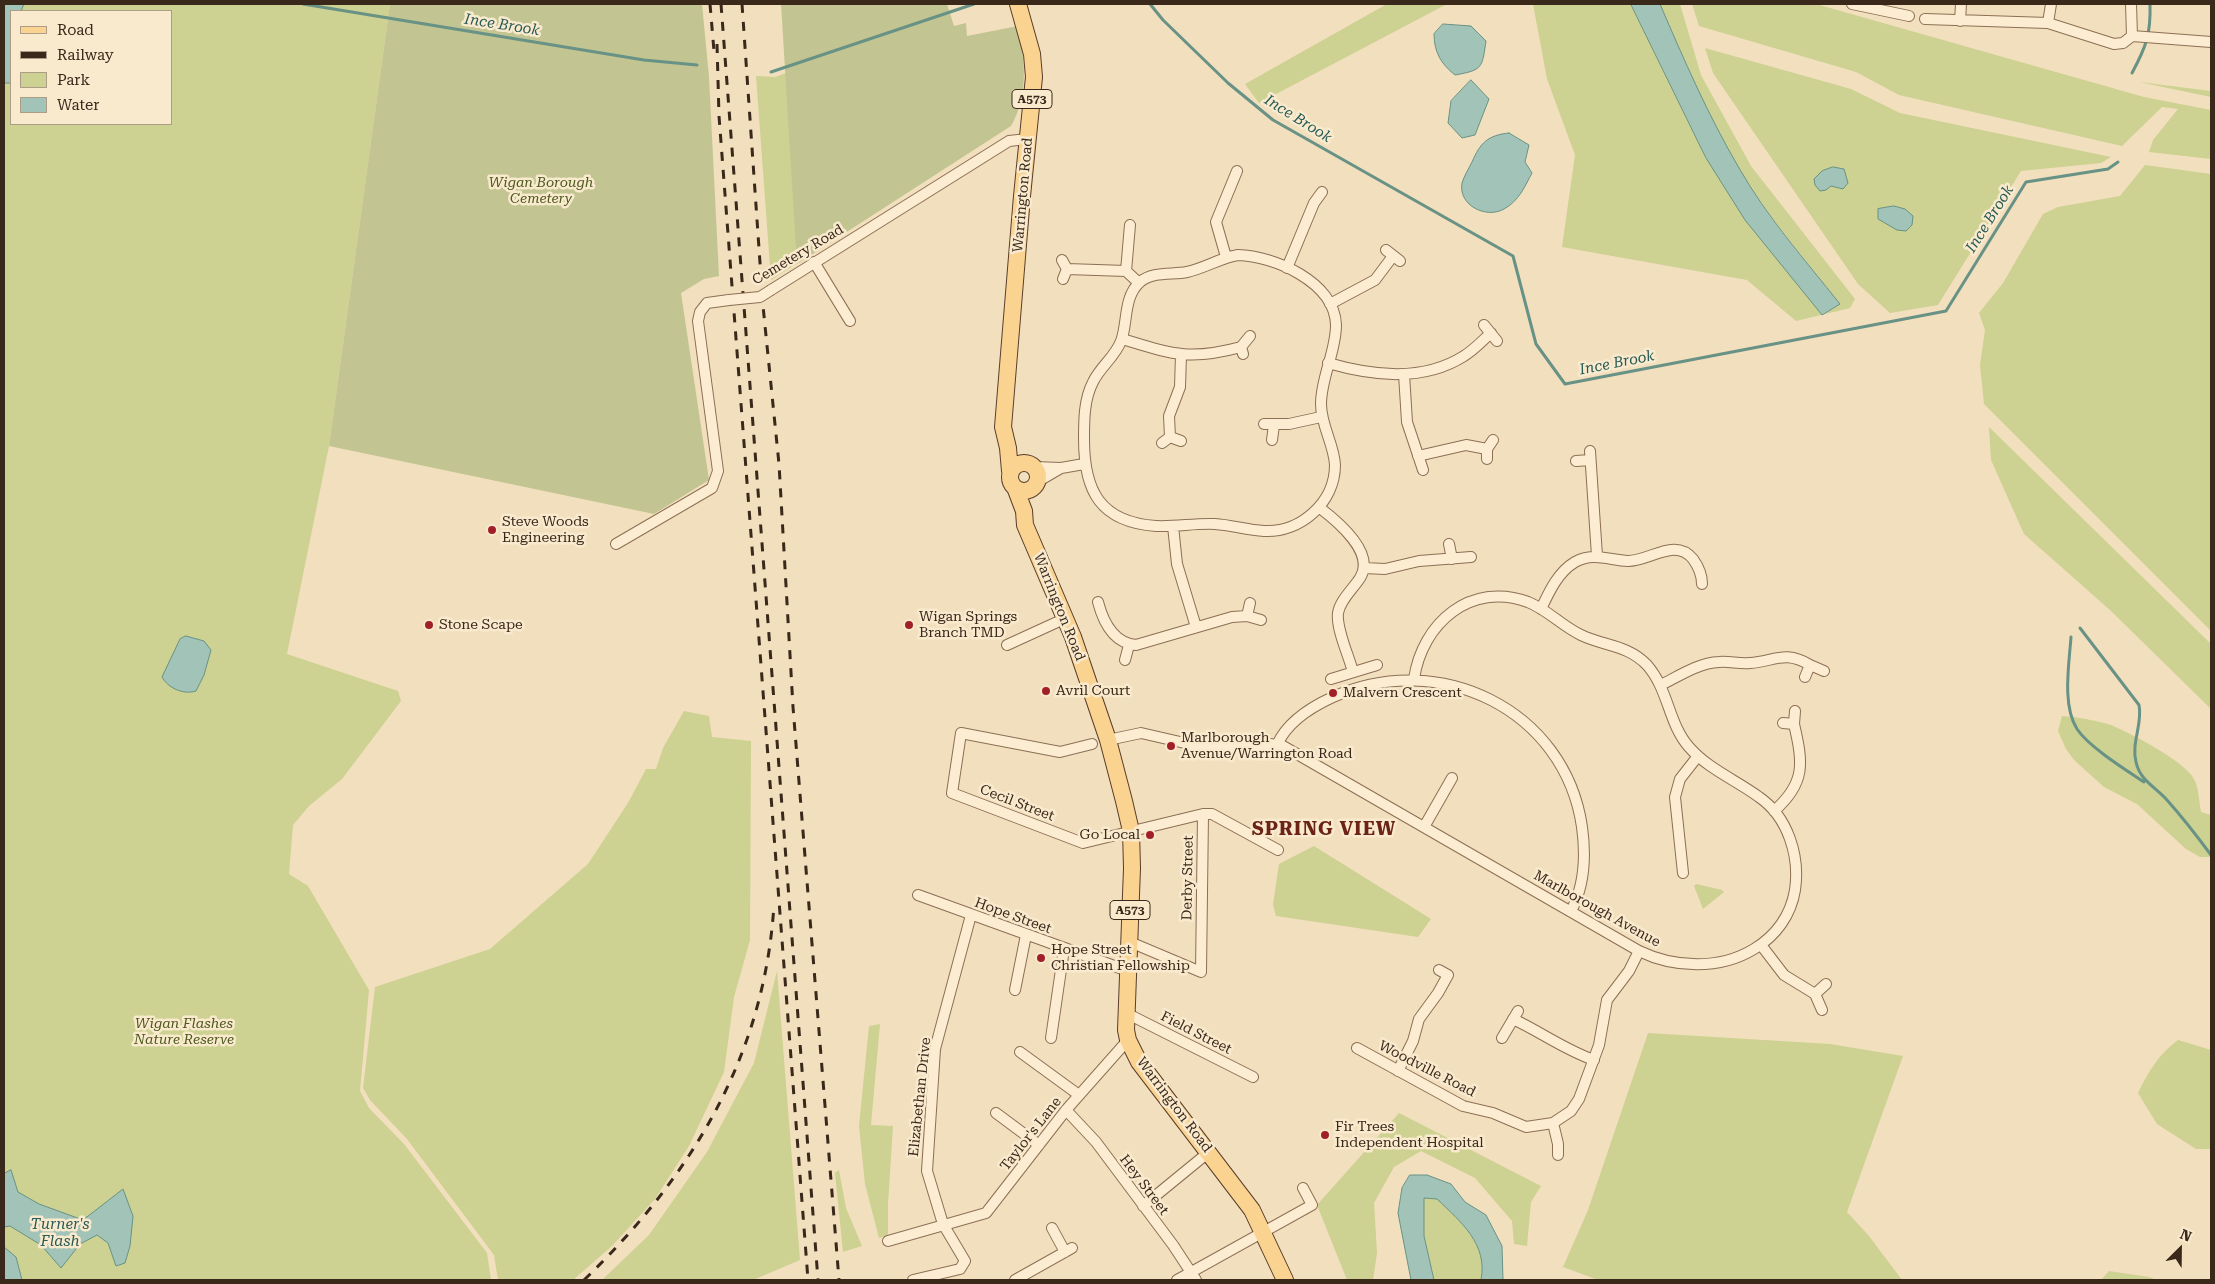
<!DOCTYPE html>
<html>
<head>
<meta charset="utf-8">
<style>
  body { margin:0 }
  #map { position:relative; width:2215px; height:1284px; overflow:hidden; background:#f2dfbe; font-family:"Roboto Serif",serif }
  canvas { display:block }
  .frame { position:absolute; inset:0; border:5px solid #3a281b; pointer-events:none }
  .legend { position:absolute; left:10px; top:10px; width:162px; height:115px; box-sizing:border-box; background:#f9eace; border:1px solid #ad9c86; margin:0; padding:6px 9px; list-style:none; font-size:15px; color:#3a281b }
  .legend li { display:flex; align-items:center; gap:10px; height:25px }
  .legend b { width:25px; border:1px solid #ad9c86 }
  .north { position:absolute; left:2155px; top:1224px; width:50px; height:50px; -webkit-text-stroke:4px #f9eace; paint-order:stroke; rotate:23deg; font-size:14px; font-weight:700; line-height:20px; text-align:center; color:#3a281b }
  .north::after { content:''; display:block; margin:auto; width:18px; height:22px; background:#3a281b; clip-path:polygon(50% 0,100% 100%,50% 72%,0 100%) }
</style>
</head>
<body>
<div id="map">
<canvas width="2215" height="1284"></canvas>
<div class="frame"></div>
<ul class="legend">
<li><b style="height:6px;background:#fad391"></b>Road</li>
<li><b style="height:6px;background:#3a281b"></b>Railway</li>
<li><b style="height:14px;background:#cdd191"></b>Park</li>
<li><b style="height:14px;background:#a2c3b7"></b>Water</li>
</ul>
<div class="north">N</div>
</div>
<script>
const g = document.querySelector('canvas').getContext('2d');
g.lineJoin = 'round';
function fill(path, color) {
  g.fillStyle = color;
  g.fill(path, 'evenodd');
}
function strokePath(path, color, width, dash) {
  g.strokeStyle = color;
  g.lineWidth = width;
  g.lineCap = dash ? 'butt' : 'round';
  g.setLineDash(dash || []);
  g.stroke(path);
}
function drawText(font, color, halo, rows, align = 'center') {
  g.font = font + ' "Roboto Serif",serif';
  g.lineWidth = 5;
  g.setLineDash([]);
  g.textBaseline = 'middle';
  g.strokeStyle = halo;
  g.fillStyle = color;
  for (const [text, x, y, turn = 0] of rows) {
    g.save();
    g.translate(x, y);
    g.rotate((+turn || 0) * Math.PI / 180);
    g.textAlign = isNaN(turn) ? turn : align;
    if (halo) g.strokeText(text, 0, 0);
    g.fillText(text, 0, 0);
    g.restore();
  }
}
fill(new Path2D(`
  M4,4H390L329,446L287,654L398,691L401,701L342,779L309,806L293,825L289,874L308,886L369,990L360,1091L369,1108L404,1144L487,1253L491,1280H4ZM11,11H171V124H11Z
  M1387,4H1447L1259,103L1245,84Z
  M1533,4H1631L1706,158L1823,315L1840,304C1805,260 1769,217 1739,169C1707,117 1684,60 1660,4H1680L1701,75L1751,166L1855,299L1850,308L1796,321L1747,280L1562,247L1575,155L1547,79Z
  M1692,4H1816L2144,97L2211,110V159L2149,152L2153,140L2178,109L2162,107L2122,146L1899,95L1856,72L1699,26Z
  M1705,48L1851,89L1900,113L2111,157L2101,163L2021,171L1938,305L1890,313L1858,284L1713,73Z
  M842,53L831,242L771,280L756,76L775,77Z
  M2139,82L2211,91V97Z
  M2145,165L2211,174V631L1984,404L1980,365L1985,330L1979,313L2003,283L2043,214L2058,207L2120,196Z
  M1989,427L2211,644V709L2110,610L2024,534L1991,460Z
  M684,711L709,716L712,737L751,741L750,940L734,997L724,1072L689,1146L655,1199L612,1246L573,1280H498L494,1255L407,1139L370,1100L363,1088L375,987L490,949L588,864L628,803L646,769H656L663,748Z
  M2062,716C2078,717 2093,720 2108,724C2127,731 2189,763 2195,781C2199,790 2199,802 2201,812L2211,815V857H2200L2186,849L2137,804L2104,787L2074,760L2066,749L2058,731Z
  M1314,846L1431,919L1418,937L1276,916L1273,905L1279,864Z
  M1696,884L1722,890L1724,892L1703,909L1694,886Z
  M777,971L800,1260L753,1280H602L649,1235L707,1152L754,1063Z
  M880,1024L871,1125L893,1126L888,1204V1235L879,1238L865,1184L859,1126L869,1026Z
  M1648,1033L1830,1044L1903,1056L1847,1212L1869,1236L1902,1280H1598L1563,1267L1588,1210Z
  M2178,1040L2211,1050V1149H2196L2157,1124L2138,1093C2149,1071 2158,1055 2178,1040Z
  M1399,1113L1541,1186L1531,1202L1527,1246L1514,1244L1512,1221L1475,1178L1421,1151L1394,1167L1374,1203L1377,1253L1373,1280H1347L1317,1205Z
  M839,1170L846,1208L862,1246L843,1252L835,1173Z
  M1424,1198H1437C1461,1222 1488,1244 1481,1280H1434L1424,1236Z
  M2109,1271L2149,1277L2157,1280H2101Z`), '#cdd191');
fill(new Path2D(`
  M390,4H702L709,77L719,276L704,279L681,293L709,480L654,514L329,446Z
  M781,4H947L954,26L966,23L967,36L1018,26C1025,59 1029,95 1011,126L797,264Z`), '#c2c591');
const water = new Path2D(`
  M4,4H24L21,11H11V83H4Z
  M1631,4H1660C1684,60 1708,115 1739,168C1767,217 1805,260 1840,304L1822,315L1745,220L1706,158Z
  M1443,24L1471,26L1486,41C1482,68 1483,70 1455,75C1441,64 1434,52 1434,34Z
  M1471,80L1489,99L1475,135L1462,138L1448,123L1451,101Z
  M1509,133L1529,145L1525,162L1532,173C1525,186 1519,201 1504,209C1487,219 1458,206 1462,183C1464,176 1469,168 1472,162C1480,143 1488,135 1509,133Z
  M1833,167L1844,169L1848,183L1843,189L1831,186L1826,190L1820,191L1815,185L1814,179L1822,171Z
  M1894,206L1905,209L1913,216L1912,225L1906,231L1897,230L1878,219V209Z
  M186,636L204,641L211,650L204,675L196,691C183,695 168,688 162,677L180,639Z
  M11,1170L18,1192L39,1204L83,1220L123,1189L133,1216L130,1246L125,1263L116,1266L108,1243L97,1235L80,1244L61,1268L41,1245L10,1226L4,1227V1174Z
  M1410,1175H1427L1451,1184L1465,1202L1486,1215L1502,1246L1503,1280H1481C1488,1244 1461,1222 1437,1199L1424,1198V1236L1434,1280H1411L1398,1213L1402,1188Z
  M4,1247L16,1257L22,1280H4Z`);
fill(water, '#a2c3b7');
strokePath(water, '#689285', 1);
strokePath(new Path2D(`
  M303,4L644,60L697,65
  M1150,4L1163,20L1228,83L1273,120L1513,256L1536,344L1565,384L1946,311L2026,182L2108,169L2118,162
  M771,72L974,4
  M2132,73C2146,47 2151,34 2150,4
  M2080,628L2139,705C2143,724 2131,742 2136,762C2140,781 2156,787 2167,800C2183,818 2197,836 2211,855
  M2071,637C2069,665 2062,705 2077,729C2089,747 2126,770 2144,782`), '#689285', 3);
const minor = new Path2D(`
  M1852,4L1909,16
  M2051,4L2048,23L2114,44L2123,43L2132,36L2211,42
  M2131,4L2132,36
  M1925,19L2048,23
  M1960,21L1961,4
  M1130,225L1126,271L1139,283
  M1386,250L1400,261
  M1238,255C1274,256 1335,282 1336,325C1336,352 1321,377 1321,404C1321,426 1334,444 1335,465C1335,503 1300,533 1264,531C1247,530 1231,525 1215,524C1195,523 1176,527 1156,526C1100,522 1084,491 1084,439C1084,420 1084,399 1093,382C1100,367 1115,357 1121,341C1128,323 1123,297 1140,282C1153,271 1172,275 1187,272C1205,268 1220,258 1238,255Z
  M1226,257L1216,222L1237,171
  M1062,260L1067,269L1063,279
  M814,262L850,321
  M1287,268L1314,203L1322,192
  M1067,269L1126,271
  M771,290L1009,141L1027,139
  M1330,304L1375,280L1393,256
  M1484,325L1497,341
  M1122,339C1172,354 1189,361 1241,347
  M1243,354L1241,347L1250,336
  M1328,363C1373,376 1423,382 1464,356C1474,350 1482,341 1491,333
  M1404,374L1407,422L1423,470
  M1264,424H1289L1321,417
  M1170,437L1169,416L1180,387L1181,355
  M1272,440L1274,425
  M1162,443L1170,437L1181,441
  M1590,451L1597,556
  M1418,456L1466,445L1487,449
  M1487,459V449L1493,440
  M1576,461L1590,460
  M1034,467L1061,468L1084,464
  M1037,482L1061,468
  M1320,508C1337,521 1376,553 1360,578C1353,589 1340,600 1338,613C1336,629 1349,656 1353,672
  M1173,526L1177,564L1196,627
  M616,544L712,488L718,471L698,321L700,312L707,303L729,300
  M1449,544L1452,559
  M1364,568L1385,569L1419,561L1471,557
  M1098,602C1103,621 1113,643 1136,645L1232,617L1247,616L1261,620
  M1541,609C1549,592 1558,572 1575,562C1593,552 1609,560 1628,561C1650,561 1675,537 1693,559C1698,566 1702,575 1702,584
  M1247,616L1250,603
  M1007,645L1066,618
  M1125,660L1129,645
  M1805,677L1810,665L1824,671
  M1331,679L1377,665
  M1661,685C1679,676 1698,663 1719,662C1729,661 1739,664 1750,663C1775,661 1785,650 1810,665
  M1794,724L1795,711
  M1108,740L1141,733L1202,747L1228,748L1270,744L1283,746L1639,951C1674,968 1720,970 1754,949C1776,936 1791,915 1795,890C1800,856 1788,817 1759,797C1736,780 1708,769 1689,747C1668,723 1669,690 1647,665C1628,645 1604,646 1581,635C1562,626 1548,610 1528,602C1471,581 1422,623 1414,679
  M1092,744L1060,752L961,733L952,793L1083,843L1203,814H1212L1278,850
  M1277,745C1287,722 1311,707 1333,697C1438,649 1565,709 1582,827C1586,856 1585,885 1571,911
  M1774,811C1806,783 1803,763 1794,724L1783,723
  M1424,827L1452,778
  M1683,873L1675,797L1680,779L1698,756
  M918,895L1128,971
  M1129,944L1137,945L1201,972L1203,814
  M1761,945L1784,975L1815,994
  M1015,990L1026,935
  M1822,1010L1815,994L1826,984
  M1126,1013L1253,1077
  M1513,1019C1541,1032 1565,1050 1594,1060
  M1051,1038L1064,949
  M1502,1038L1518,1011
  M1357,1048L1463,1106L1493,1113L1526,1127L1553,1123L1571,1111L1579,1099L1599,1045L1607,1000L1629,971L1639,951
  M1020,1052L1079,1095
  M1398,1071L1413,1041L1419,1019L1438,993L1448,975L1439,970
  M1066,1110L1096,1142L1173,1245L1196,1280
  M996,1113L1039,1145
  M1553,1123L1558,1144V1155
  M1143,1206L1209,1152
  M1052,1228L1065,1252
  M888,1241L986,1213L1066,1110L1128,1040
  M913,1280L960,1269L965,1261L943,1224L927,1171L935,1049L971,915
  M1015,1280L1072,1248
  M1177,1280L1312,1205L1303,1188`);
const primary = new Path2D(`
  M1010 477a14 14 0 1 1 28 0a14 14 0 1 1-28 0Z
  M1010,471L1008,448L1003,427L1022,196L1034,77L1032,54L1018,4
  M1016,490L1024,511L1025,525L1073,637L1108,740L1124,801L1131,831L1132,868L1126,1030L1128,1040L1139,1062L1252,1210L1285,1280`);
strokePath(minor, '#8c6f55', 12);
strokePath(primary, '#593d2a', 18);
strokePath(minor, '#fcedd2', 10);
strokePath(primary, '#fad391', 16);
strokePath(new Path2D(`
  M710,4L714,51
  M721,4L818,1280
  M742,4L763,306L779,464L793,707L839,1280
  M717,44L719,116L808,1280
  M584,1280C691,1177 765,1056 774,904`), '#3a281b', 3, [9, 9]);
const minorBridge = new Path2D(`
  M729,300L760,297L771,290`);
strokePath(minorBridge, '#8c6f55', 12, []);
strokePath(minorBridge, '#fcedd2', 10);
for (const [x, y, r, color] of [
  [492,530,5,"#a11f27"],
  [429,625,5,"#a11f27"],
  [909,625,5,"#a11f27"],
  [1046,691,5,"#a11f27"],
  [1333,693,5,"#a11f27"],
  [1171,746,5,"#a11f27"],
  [1150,835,5,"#a11f27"],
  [1041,958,5,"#a11f27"],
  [1325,1135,5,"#a11f27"]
]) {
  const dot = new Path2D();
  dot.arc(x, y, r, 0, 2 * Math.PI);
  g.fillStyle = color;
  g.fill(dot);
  strokePath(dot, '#f9eace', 2);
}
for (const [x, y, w] of [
  [1032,99,40],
  [1130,910,40]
]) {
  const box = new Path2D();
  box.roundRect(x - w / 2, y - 9.5, w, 19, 4);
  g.fillStyle = '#f9eace';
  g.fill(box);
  strokePath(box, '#3a281b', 1);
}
drawText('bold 12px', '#3a281b', null, [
  ["A573",1032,99],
  ["A573",1130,910]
]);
drawText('italic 14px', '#4d581f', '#f9eace', [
  ["Wigan Borough",541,183],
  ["Cemetery",541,199],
  ["Wigan Flashes",184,1024],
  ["Nature Reserve",184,1040]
]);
drawText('14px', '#3a281b', '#f9eace', [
  ["Warrington Road",1023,195,-85],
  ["Cemetery Road",798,255,-31],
  ["Warrington Road",1059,607,68],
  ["Cecil Street",1017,803,21],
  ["Derby Street",1188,878,-89],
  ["Marlborough Avenue",1597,909,29],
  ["Hope Street",1013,916,20],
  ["Field Street",1196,1033,27],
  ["Woodville Road",1427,1069,27],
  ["Elizabethan Drive",920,1097,-84],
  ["Warrington Road",1174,1105,53],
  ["Taylor's Lane",1031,1134,-52],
  ["Hey Street",1144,1185,53]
]);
drawText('14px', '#3a281b', '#f9eace', [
  ["Steve Woods",502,522],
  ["Engineering",502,538],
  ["Wigan Springs",919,617],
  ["Branch TMD",919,633],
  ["Stone Scape",439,625],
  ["Avril Court",1056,691],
  ["Malvern Crescent",1343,693],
  ["Marlborough",1181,738],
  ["Avenue/Warrington Road",1181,754],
  ["Go Local",1140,835,"right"],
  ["Hope Street",1051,950],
  ["Christian Fellowship",1051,966],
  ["Fir Trees",1335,1127],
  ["Independent Hospital",1335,1143]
], 'left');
drawText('italic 15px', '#285b55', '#f9eace', [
  ["Ince Brook",502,25,9],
  ["Ince Brook",1298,119,32],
  ["Ince Brook",1990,219,-58],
  ["Ince Brook",1617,363,-11],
  ["Turner's",60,1225],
  ["Flash",60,1242]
]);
g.letterSpacing = '1px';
drawText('bold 19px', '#6b2316', '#f9eace', [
  ["SPRING VIEW",1324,829]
]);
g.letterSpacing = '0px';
</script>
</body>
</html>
